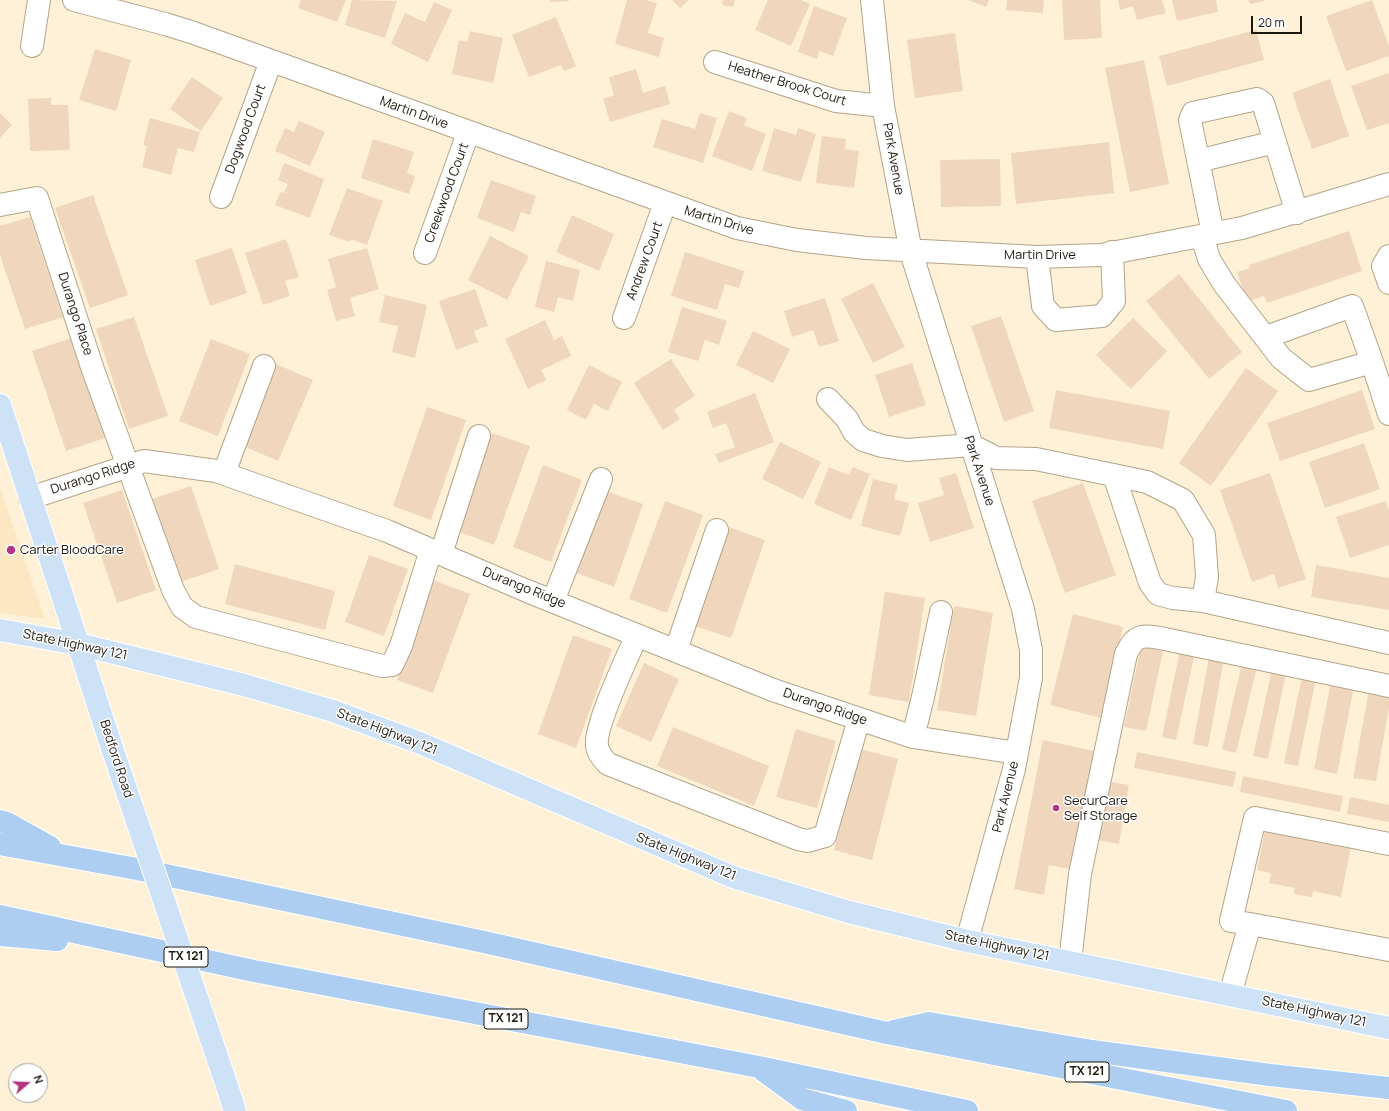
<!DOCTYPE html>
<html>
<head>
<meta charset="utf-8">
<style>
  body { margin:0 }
  #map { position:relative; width:1389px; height:1111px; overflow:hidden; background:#fef1d8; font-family:Manrope,sans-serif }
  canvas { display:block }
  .north { position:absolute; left:8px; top:1063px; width:40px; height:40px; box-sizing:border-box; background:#fff; border:1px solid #a5a39e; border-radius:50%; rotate:71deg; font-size:11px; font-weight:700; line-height:16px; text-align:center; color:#1d180d }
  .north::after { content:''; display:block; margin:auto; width:14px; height:18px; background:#b43482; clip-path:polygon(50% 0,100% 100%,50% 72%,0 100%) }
  .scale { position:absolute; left:1251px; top:16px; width:51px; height:18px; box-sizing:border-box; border:2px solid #1d180d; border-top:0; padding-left:5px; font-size:12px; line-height:14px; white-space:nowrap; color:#1d180d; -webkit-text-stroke:3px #fff; paint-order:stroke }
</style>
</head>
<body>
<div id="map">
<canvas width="1389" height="1111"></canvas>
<div class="north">N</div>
<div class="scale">20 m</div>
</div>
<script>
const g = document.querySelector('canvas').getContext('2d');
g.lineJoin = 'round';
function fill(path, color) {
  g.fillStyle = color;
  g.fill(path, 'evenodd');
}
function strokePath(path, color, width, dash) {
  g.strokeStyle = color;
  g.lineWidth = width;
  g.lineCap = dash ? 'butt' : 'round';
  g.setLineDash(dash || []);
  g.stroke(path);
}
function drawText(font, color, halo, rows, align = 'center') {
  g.font = font + ' Manrope,sans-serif';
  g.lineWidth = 3;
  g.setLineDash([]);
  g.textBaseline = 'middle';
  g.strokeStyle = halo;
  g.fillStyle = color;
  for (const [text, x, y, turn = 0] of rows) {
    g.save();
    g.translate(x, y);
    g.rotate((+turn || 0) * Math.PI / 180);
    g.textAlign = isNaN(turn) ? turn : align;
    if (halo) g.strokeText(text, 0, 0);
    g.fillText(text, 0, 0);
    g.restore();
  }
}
fill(new Path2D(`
  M0,488L45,619L0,613Z`), '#fbe7c1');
fill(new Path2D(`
  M301,0H346L337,22L298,8Z
  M352,0L397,1L385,38L345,25Z
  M550,0H569V1L550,2Z
  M627,0H645L657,3L648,33L664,38L659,57L615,44Z
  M672,0H689L680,8Z
  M723,0H735L733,7L722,5Z
  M768,0H801L810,4L791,46L755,30Z
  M968,0H989L986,7Z
  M1007,0H1044L1043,13L1006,10Z
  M1062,0H1100L1102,38L1064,40Z
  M1118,0H1162L1166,13L1137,20L1133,6L1120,10Z
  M1172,0H1216L1218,12L1177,21Z
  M1248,0H1264V1L1250,4Z
  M1372,0L1389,46V56L1346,71L1326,16Z
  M434,2L452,10L428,62L391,44L405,13L425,22Z
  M814,6L847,18L833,56L819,51L817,59L798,52Z
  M556,17L576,66L564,71L561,65L529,77L512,35Z
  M1256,30L1264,60L1167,86L1159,56Z
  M470,31L503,38L493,83L452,74L459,40L467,42Z
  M955,33L963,91L915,98L907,40Z
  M95,49L131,60L116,111L79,100Z
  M1144,60L1169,184L1130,192L1105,68Z
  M636,69L643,93L665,86L670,104L610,122L603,99L614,95L609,77Z
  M1389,73V123L1367,130L1351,86Z
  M192,77L223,98L201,131L170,109Z
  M1330,79L1349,136L1312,149L1292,93Z
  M51,98V105H68L70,150L30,151L28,99Z
  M729,111L747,118L744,125L766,134L752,171L712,156Z
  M0,113L12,125L0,138Z
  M700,113L717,118L703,163L653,147L662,119L695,129Z
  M150,118L200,132L194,152L178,148L171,175L142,167L147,146L143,145Z
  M299,121L325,132L310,166L275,151L285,128L294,132Z
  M774,128L796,135L798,128L816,134L801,182L762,171Z
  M822,136L846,139L845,149L859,151L854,188L816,183Z
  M373,139L414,152L407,173L415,176L409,194L361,178Z
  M1109,142L1114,193L1016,204L1011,153Z
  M1000,159L1001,206L941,207L940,160Z
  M284,163L324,179L310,218L275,205L280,192L284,193L288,184L278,180Z
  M491,180L536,196L530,215L521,212L514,232L477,218Z
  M347,188L383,201L367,245L351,239L350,242L329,235Z
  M93,195L128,295L90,308L55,208Z
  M572,215L614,234L599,271L556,252Z
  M30,217L63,317L25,329L0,255V226Z
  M1349,231L1362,271L1267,303L1264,296L1247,302L1237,272L1250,268L1249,265Z
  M490,236L529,256L507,300L468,280Z
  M286,239L299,277L285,281L290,296L263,305L245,253Z
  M232,248L247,293L210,306L195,260Z
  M367,248L379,289L350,298L355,316L336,321L327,290L336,287L328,259Z
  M685,252L744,271L739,288L725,284L717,310L671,296Z
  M546,261L580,270L573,301L558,297L554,312L535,307Z
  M1179,274L1242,352L1209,379L1146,301Z
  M873,283L905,347L873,363L841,299Z
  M475,289L488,326L474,331L478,342L456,350L439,301Z
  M385,295L427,305L415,358L392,352L398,326L379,322Z
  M825,298L839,341L819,347L813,330L792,337L784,311Z
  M682,307L727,321L719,345L705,340L698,361L668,352Z
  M1001,316L1034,411L1004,422L971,326Z
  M134,317L168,416L129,429L96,329Z
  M1133,318L1167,351L1131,389L1096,355Z
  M545,320L554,340L562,336L571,356L541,370L546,380L528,389L505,339Z
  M753,331L790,349L773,383L736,365Z
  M71,338L105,438L66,451L32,351Z
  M211,339L250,354L218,436L179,421Z
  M671,359L695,396L674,410L680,419L663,430L634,383Z
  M912,363L926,405L889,417L875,375Z
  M276,364L313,380L278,461L241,445Z
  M589,365L622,382L608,411L594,404L586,420L567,410Z
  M1246,368L1278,391L1211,486L1179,463Z
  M1056,390L1170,411L1163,449L1049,428Z
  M1362,390L1375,429L1280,461L1267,423Z
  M755,393L774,442L719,463L715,454L735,447L726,423L713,428L707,412Z
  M427,407L466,420L431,520L393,506Z
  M492,433L530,446L494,545L457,531Z
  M780,442L821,462L803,499L762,479Z
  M1364,443L1380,489L1325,508L1309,462Z
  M543,465L582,480L551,562L513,547Z
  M829,467L849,475L853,467L870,474L851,520L814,504Z
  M956,473L974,528L930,542L918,503L944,495L939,478Z
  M1270,473L1306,579L1278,588L1274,574L1252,582L1220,490Z
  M873,479L898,485L894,499L909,503L900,536L861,526Z
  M1083,483L1116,575L1065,593L1032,501Z
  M191,486L219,569L180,582L152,499Z
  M122,490L156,590L117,603L83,503Z
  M606,491L643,504L614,587L577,573Z
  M665,501L703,515L667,613L629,599Z
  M1386,501L1389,511V545L1350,558L1336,517Z
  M729,527L765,540L731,638L695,626Z
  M369,555L408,569L384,636L345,622Z
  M235,564L335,591L325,630L225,604Z
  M1316,565L1389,578V610L1311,597Z
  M433,580L470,594L433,693L397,680Z
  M885,592L925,598L909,702L869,695Z
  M954,606L993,613L976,716L937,710Z
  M1073,614L1123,627L1101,718L1050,705Z
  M573,635L612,649L576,748L538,734Z
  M1141,646L1163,651L1146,731L1124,727Z
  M1180,650L1195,653L1176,740L1162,737Z
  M1209,657L1224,659L1208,747L1193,744Z
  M644,663L679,679L651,742L616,726Z
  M1242,663L1257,667L1236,753L1222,749Z
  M1272,670L1286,673L1268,759L1253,756Z
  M1302,676L1316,679L1298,766L1284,763Z
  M1331,682L1354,686L1337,774L1314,769Z
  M1369,690L1389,693V708L1376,781L1353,778Z
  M673,727L769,766L754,806L657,766Z
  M796,729L836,741L817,808L776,797Z
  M1043,740L1094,751L1071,869L1049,865L1044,895L1014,889Z
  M860,749L898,759L872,860L834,850Z
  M1137,752L1236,772L1233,787L1134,768Z
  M1243,776L1343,796L1340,812L1240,792Z
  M1106,781L1129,785L1119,844L1096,840Z
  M1350,797L1389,805V822L1347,814Z
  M1265,830L1351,847L1341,897L1313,891L1312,897L1294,894L1295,888L1269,883L1271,873L1257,870Z`), '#f0d6bd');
const minor = new Path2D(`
  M74,0L165,24L191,32L737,228L797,240L866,248L1037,257L1101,255L1242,228L1389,184
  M872,0L883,106L911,252L1023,609L1031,650V678L1014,769L967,941
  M32,46L39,0
  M715,62L836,101L883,106
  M1198,161L1275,142
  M221,197L271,61
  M0,205L37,198L92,367L173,590L182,607L196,617L382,666L392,665L401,646L431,550
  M1213,234L1190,120L1193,113L1257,99L1263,103L1297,213
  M1202,236L1209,259L1224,284L1281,358L1309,380L1372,362L1389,414
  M425,253L468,133
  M1389,256L1383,266L1389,283
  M1037,257L1043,306L1056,320L1102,316L1114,301L1112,252
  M624,318L665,203
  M1266,337L1352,306L1372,362
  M828,399L847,419L854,432L863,440L882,446L907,450L971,445L996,458L1036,459L1147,482L1183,500L1204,535L1207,577L1203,601L1389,643
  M224,473L264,366
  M1114,475L1150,583L1158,594L1173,598L1203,601
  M30,498L144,461L216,471L387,531L527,591L773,690L913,737L1017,753
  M441,554L479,436
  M553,601L601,479
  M637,635C628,656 594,726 597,746C598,753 603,759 608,764L798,839L808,841L825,836L859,719
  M676,650L717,530
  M913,737L923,697L941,612
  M1250,924L1389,950
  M1070,962L1080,874L1126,654C1135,635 1140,635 1160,638L1389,686
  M1230,995L1250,924L1231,921L1255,818L1389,844`);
const major = new Path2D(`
  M0,405L113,751
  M0,630L78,644L244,685L333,711L420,743L733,877L849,912L967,941L1389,1028
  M227,1086L235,1111`);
const highway = new Path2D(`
  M0,821L7,823L50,847
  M0,844L137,869L484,942L887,1033L1286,1111
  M0,916L254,971L759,1067L967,1111
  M0,935L57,940
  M894,1031L929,1023L1092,1051L1270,1075L1389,1088
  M764,1071L802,1099L846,1111`);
strokePath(minor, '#b3a487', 24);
strokePath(major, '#fff', 24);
strokePath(highway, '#fff', 24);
strokePath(minor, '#fff', 22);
strokePath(major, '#cee2f7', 22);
strokePath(highway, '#adcef1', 22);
const majorBridge = new Path2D(`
  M113,751L227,1086`);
strokePath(majorBridge, '#fff', 24, []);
strokePath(majorBridge, '#cee2f7', 22);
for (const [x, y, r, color] of [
  [11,550,5,"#b43482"],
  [1056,808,4,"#b43482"]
]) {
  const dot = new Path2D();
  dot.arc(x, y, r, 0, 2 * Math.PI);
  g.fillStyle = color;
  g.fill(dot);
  strokePath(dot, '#fff', 1.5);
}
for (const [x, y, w] of [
  [186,957,44],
  [506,1019,44],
  [1087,1072,44]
]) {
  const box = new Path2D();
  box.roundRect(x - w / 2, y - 10, w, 20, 3);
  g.fillStyle = '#fff';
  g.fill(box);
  strokePath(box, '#1d180d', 1);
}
drawText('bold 12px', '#1d180d', null, [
  ["TX 121",186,957],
  ["TX 121",506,1019],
  ["TX 121",1087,1072]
]);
drawText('13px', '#1d180d', '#fff', [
  ["Heather Brook Court",787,84,17],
  ["Martin Drive",414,113,20],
  ["Dogwood Court",246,129,-70],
  ["Park Avenue",893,159,80],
  ["Creekwood Court",447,193,-70],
  ["Martin Drive",719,221,17],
  ["Martin Drive",1040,255],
  ["Andrew Court",645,261,-70],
  ["Durango Place",75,314,72],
  ["Park Avenue",979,471,72],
  ["Durango Ridge",93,477,-18],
  ["Durango Ridge",524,588,22],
  ["State Highway 121",75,645,12],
  ["Durango Ridge",825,707,19],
  ["State Highway 121",387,732,21],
  ["Bedford Road",116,759,72],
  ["Park Avenue",1006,797,-76],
  ["State Highway 121",686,857,22],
  ["State Highway 121",997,946,12],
  ["State Highway 121",1314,1012,12]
]);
drawText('13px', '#1d180d', '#fff', [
  ["Carter BloodCare",20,550],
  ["SecurCare",1064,801],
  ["Self Storage",1064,816]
], 'left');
</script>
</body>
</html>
